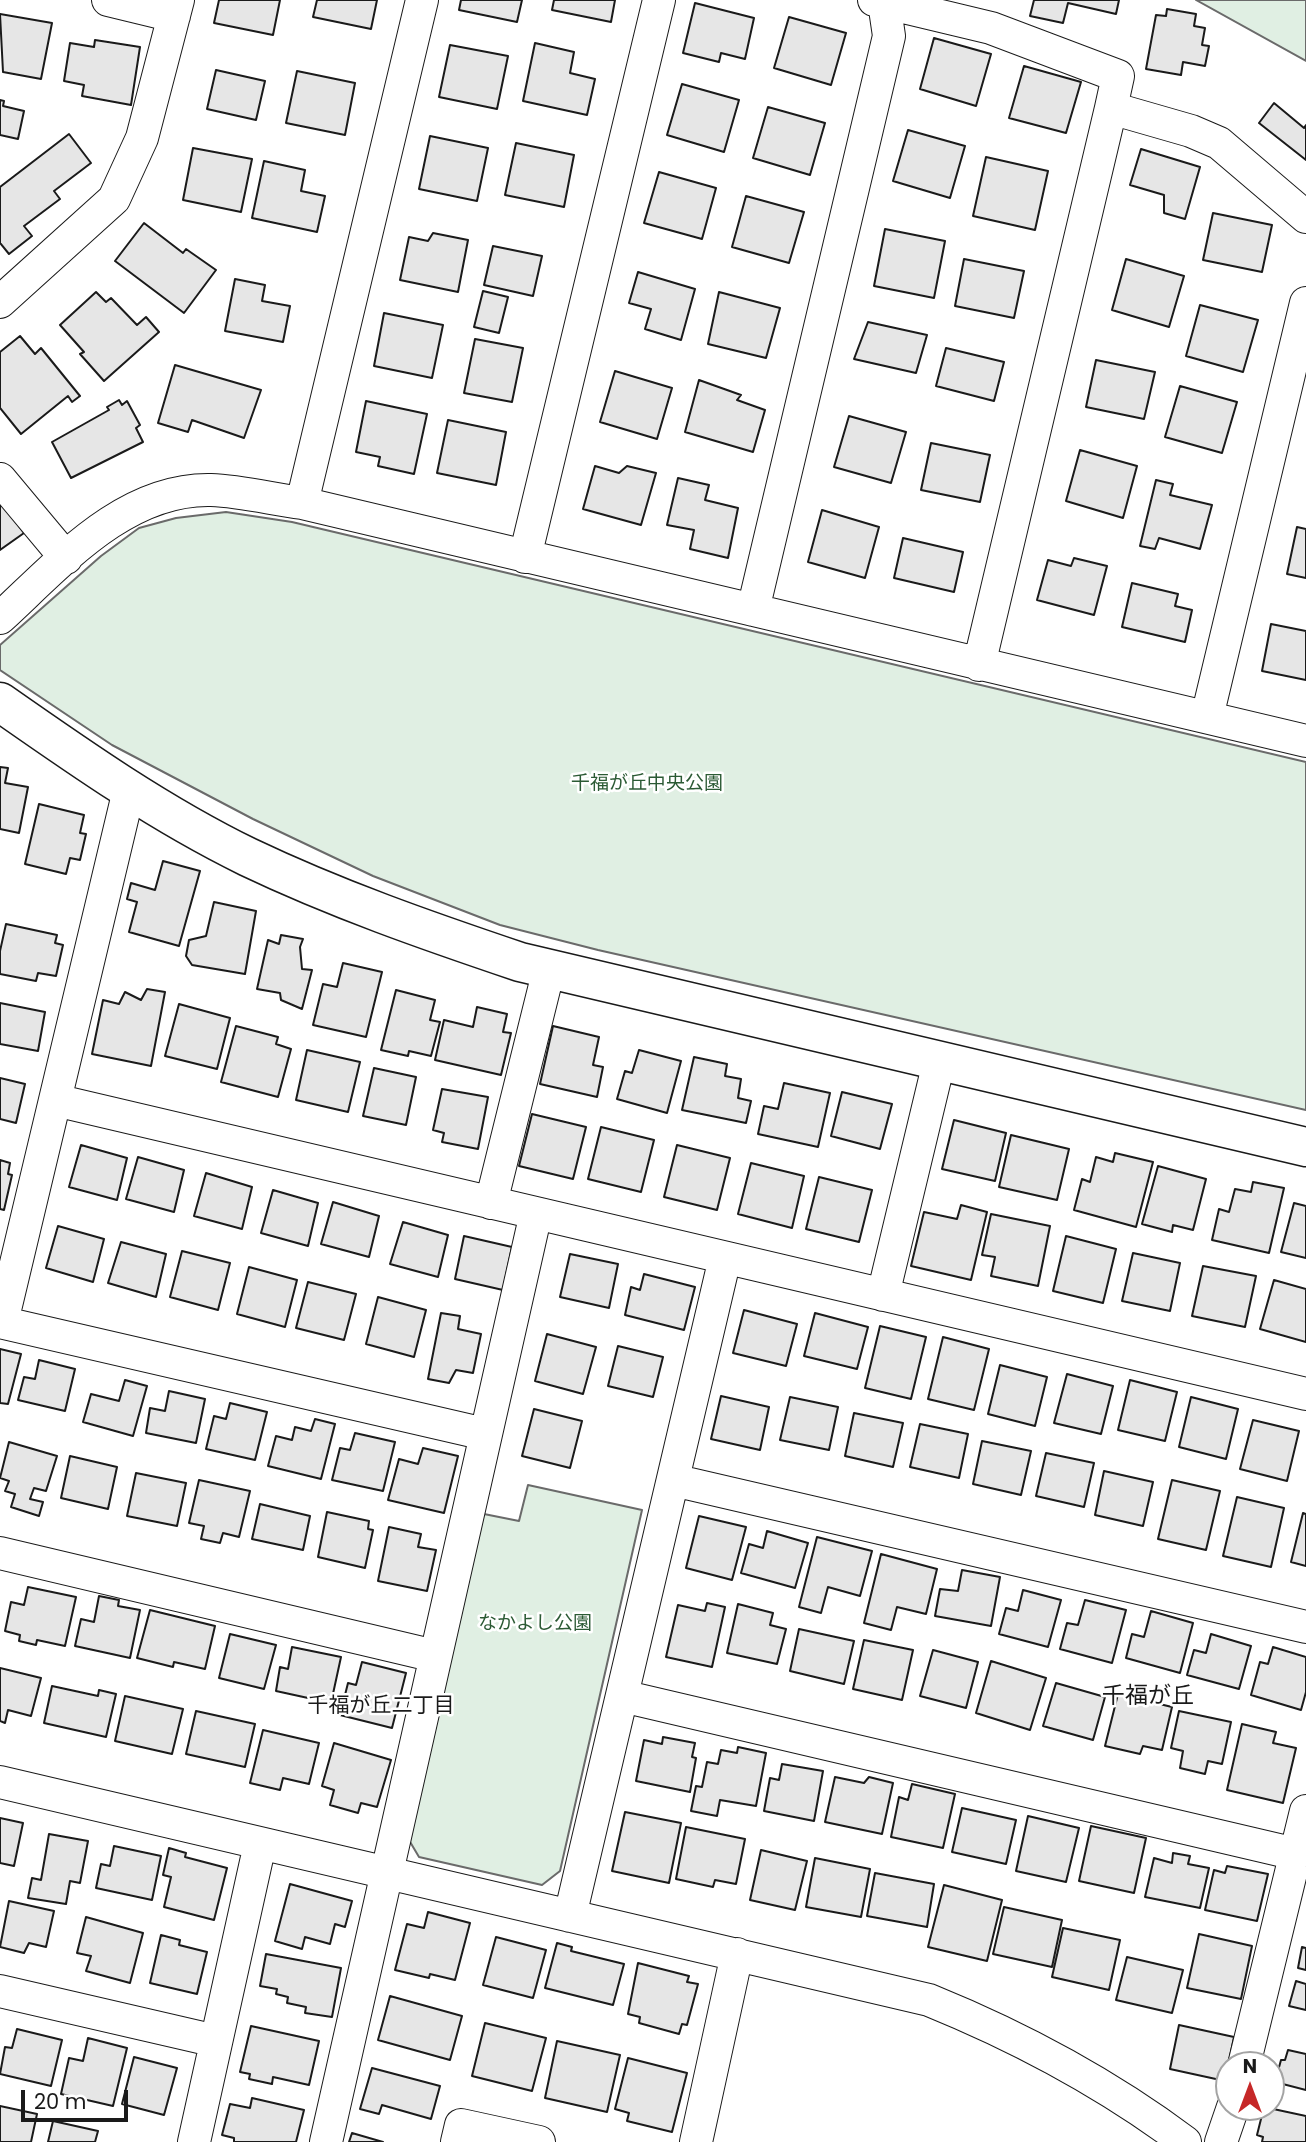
<!DOCTYPE html>
<html>
<head>
<meta charset="utf-8">
<style>
  body { margin:0 }
  #map { position:relative; width:1306px; height:2142px; overflow:hidden; background:#fff; font-family:Poppins,sans-serif }
  canvas { display:block }
  .north { position:absolute; left:1215px; top:2051px; width:70px; height:70px; box-sizing:border-box; background:#fff; border:2px solid #a3a3a3; border-radius:50%; rotate:0deg; font-size:19px; font-weight:700; line-height:28px; text-align:center; color:#1a1a1a }
  .north::after { content:''; display:block; margin:auto; width:24px; height:32px; background:#c62828; clip-path:polygon(50% 0,100% 100%,50% 72%,0 100%) }
  .scale { position:absolute; left:21px; top:2090px; width:107px; height:32px; box-sizing:border-box; border:4px solid #1a1a1a; border-top:0; padding-left:9px; font-size:21px; line-height:24px; white-space:nowrap; color:#1a1a1a; -webkit-text-stroke:5px #fff; paint-order:stroke }
</style>
</head>
<body>
<div id="map">
<canvas width="1306" height="2142"></canvas>
<div class="north">N</div>
<div class="scale">20 m</div>
</div>
<script>
const g = document.querySelector('canvas').getContext('2d');
g.lineJoin = 'round';
function fill(path, color) {
  g.fillStyle = color;
  g.fill(path, 'evenodd');
}
function strokePath(path, color, width, dash) {
  g.strokeStyle = color;
  g.lineWidth = width;
  g.lineCap = dash ? 'butt' : 'round';
  g.setLineDash(dash || []);
  g.stroke(path);
}
function drawText(font, color, halo, rows, align = 'center') {
  g.font = font + ' Poppins,"Noto Sans JP",sans-serif';
  g.lineWidth = 5;
  g.setLineDash([]);
  g.textBaseline = 'middle';
  g.strokeStyle = halo;
  g.fillStyle = color;
  for (const [text, x, y, turn = 0] of rows) {
    g.save();
    g.translate(x, y);
    g.rotate((+turn || 0) * Math.PI / 180);
    g.textAlign = isNaN(turn) ? turn : align;
    if (halo) g.strokeText(text, 0, 0);
    g.fillText(text, 0, 0);
    g.restore();
  }
}
const green = new Path2D(`
  M1196,0H1306V61Z
  M226,512L292,522L1306,762V1110L598,950L500,925L373,876L253,819L112,745L0,670V645L101,556L139,528L176,518Z
  M528,1485L642,1510L560,1871L542,1885L419,1857L406,1835L479,1513L519,1521Z`);
fill(green, '#e0efe3');
strokePath(green, '#6a6a6a', 2);
const building = new Path2D(`
  M219,0H280L273,35L214,23Z
  M317,0H377L371,29L313,17Z
  M461,0H522L517,22L459,10Z
  M554,0H615L611,22L552,10Z
  M1034,0H1119L1116,14L1068,3L1063,23L1030,16Z
  M695,3L754,18L745,59L721,53L719,62L683,53Z
  M1167,9L1196,14L1194,26L1205,28L1202,45L1209,46L1205,66L1183,62L1181,75L1146,69L1156,15L1166,16Z
  M0,14L52,23L41,79L3,72Z
  M789,17L846,33L831,85L774,68Z
  M934,38L991,54L976,106L920,89Z
  M95,40L140,47L131,105L82,96L84,85L64,81L70,43L94,47Z
  M535,43L574,52L570,73L595,79L587,115L523,101Z
  M450,45L508,56L497,109L439,97Z
  M1024,66L1081,82L1066,133L1009,118Z
  M216,70L265,81L256,120L207,109Z
  M297,71L355,83L345,135L286,123Z
  M682,84L739,100L724,152L667,135Z
  M0,100L4,101L3,106L24,111L18,139L0,135Z
  M1274,103L1304,128L1306,125V160L1259,123Z
  M768,107L825,123L810,175L753,158Z
  M908,130L965,146L950,198L893,181Z
  M69,134L91,163L54,191L60,199L24,226L32,236L9,254L0,243V187Z
  M430,136L488,148L477,201L419,189Z
  M516,143L574,155L564,207L505,195Z
  M193,148L252,159L241,212L183,200Z
  M1141,149L1200,167L1185,219L1164,213V195L1130,185Z
  M986,157L1048,171L1035,230L973,216Z
  M264,161L305,170L301,191L325,196L317,232L252,218Z
  M659,172L716,188L702,239L644,223Z
  M746,196L804,212L789,263L732,247Z
  M1213,213L1272,225L1262,272L1203,260Z
  M144,223L183,253L186,249L216,270L184,313L115,261Z
  M885,229L945,241L934,298L874,286Z
  M433,233L468,240L458,292L400,280L409,237L428,241Z
  M493,246L542,256L533,296L484,285Z
  M964,259L1024,271L1014,318L955,306Z
  M1126,259L1184,276L1169,327L1112,310Z
  M638,272L695,289L681,340L645,329L651,309L629,303Z
  M235,279L265,285L262,301L290,306L283,342L225,331Z
  M483,291L508,297L499,333L474,327Z
  M96,292L106,302L111,298L137,325L146,317L159,332L104,381L80,354L84,352L60,325Z
  M719,292L780,308L766,358L708,344Z
  M1200,305L1258,320L1243,372L1186,356Z
  M384,313L443,325L432,378L374,366Z
  M868,322L927,335L916,373L854,359Z
  M20,336L35,354L41,348L80,396L72,402L68,396L21,434L0,408V352Z
  M475,339L523,348L512,402L464,393Z
  M946,348L1004,362L994,401L936,386Z
  M1096,360L1155,372L1144,419L1086,407Z
  M175,365L261,390L244,438L192,420L188,432L158,423Z
  M615,371L672,388L657,439L600,422Z
  M699,380L741,395L737,400L765,410L753,452L685,432Z
  M1180,386L1237,402L1222,453L1165,437Z
  M119,400L122,405L127,401L140,425L136,428L143,442L71,478L52,442L109,410L107,407Z
  M366,401L427,414L414,474L378,466L380,457L356,452Z
  M849,416L906,432L891,483L834,467Z
  M448,420L506,432L496,485L437,473Z
  M931,443L990,455L980,502L921,490Z
  M1080,450L1137,466L1123,518L1066,501Z
  M595,466L619,473L627,466L656,473L641,525L583,509Z
  M678,478L709,485L705,500L738,508L728,558L690,549L694,530L667,525Z
  M1156,480L1173,484L1170,495L1212,505L1200,549L1159,538L1155,549L1140,546Z
  M0,500L24,533L0,550Z
  M822,510L879,527L865,578L808,562Z
  M1297,527L1306,529V578L1287,574Z
  M903,538L963,552L954,592L894,578Z
  M1074,558L1107,566L1094,615L1037,600L1048,560L1071,566Z
  M1132,583L1178,594L1175,606L1192,610L1185,642L1122,627Z
  M1271,624L1306,631V680L1262,671Z
  M0,767L8,768L5,783L28,787L19,833L0,829Z
  M39,804L84,815L80,833L86,834L80,860L70,858L66,874L25,864Z
  M163,861L200,871L179,946L129,932L137,902L127,899L131,883L155,890Z
  M214,902L256,911L245,974L192,965L186,956L189,940L206,936Z
  M6,924L57,935L55,943L63,945L56,976L38,973L36,981L0,974V951Z
  M281,935L303,939L300,947L302,969L312,970L302,1009L281,1000L280,993L257,989L268,940L279,944Z
  M343,963L382,972L366,1037L313,1025L323,984L337,987Z
  M147,989L165,992L151,1066L92,1054L103,1000L119,1004L125,992L141,1000Z
  M396,990L435,1000L430,1020L440,1022L431,1056L409,1051L408,1056L381,1050Z
  M0,1003L45,1012L38,1051L0,1044Z
  M179,1004L230,1018L217,1069L165,1056Z
  M477,1007L507,1014L503,1032L511,1033L501,1075L435,1060L444,1020L473,1027Z
  M236,1026L278,1037L276,1044L291,1049L278,1097L221,1082Z
  M553,1026L599,1037L593,1065L603,1067L597,1097L540,1084Z
  M307,1050L360,1062L348,1112L296,1100Z
  M639,1050L681,1061L667,1113L617,1099L625,1071L632,1073Z
  M694,1057L727,1064L725,1076L741,1079L738,1098L751,1101L746,1123L682,1110Z
  M374,1068L416,1077L406,1125L363,1116Z
  M0,1078L25,1084L16,1123L0,1119Z
  M784,1083L830,1093L818,1147L758,1134L764,1106L778,1109Z
  M442,1089L488,1097L478,1149L442,1142L444,1133L433,1130Z
  M842,1092L892,1104L880,1149L831,1136Z
  M532,1114L586,1127L573,1179L519,1166Z
  M954,1120L1006,1133L995,1181L942,1169Z
  M601,1127L654,1140L641,1192L588,1179Z
  M1011,1135L1069,1149L1057,1200L999,1187Z
  M81,1145L127,1158L117,1200L69,1187Z
  M677,1145L730,1158L717,1210L664,1197Z
  M1115,1153L1153,1162L1136,1227L1074,1210L1082,1179L1090,1182L1096,1157L1113,1162Z
  M138,1157L184,1170L174,1212L126,1199Z
  M0,1160L10,1163L8,1174L12,1175L4,1210L0,1209Z
  M751,1163L804,1176L792,1228L738,1214Z
  M1158,1166L1206,1179L1193,1230L1173,1225L1172,1232L1142,1224Z
  M206,1173L252,1187L242,1229L194,1216Z
  M819,1177L872,1190L859,1242L806,1229Z
  M1253,1182L1284,1188L1269,1253L1212,1240L1219,1209L1229,1212L1235,1189L1251,1192Z
  M273,1190L318,1203L308,1246L261,1233Z
  M333,1202L379,1216L369,1257L321,1244Z
  M1294,1203L1306,1206V1258L1281,1252Z
  M961,1205L987,1212L971,1280L911,1266L924,1212L957,1219Z
  M991,1214L1050,1226L1038,1286L991,1276L995,1257L982,1255Z
  M403,1222L448,1235L438,1277L390,1264Z
  M58,1226L104,1239L93,1282L46,1268Z
  M464,1236L512,1247L503,1290L455,1279Z
  M1066,1236L1116,1249L1103,1303L1053,1291Z
  M121,1242L166,1254L156,1297L108,1283Z
  M182,1251L230,1263L218,1310L170,1297Z
  M1133,1253L1180,1263L1170,1311L1122,1301Z
  M570,1254L618,1264L609,1308L560,1297Z
  M1203,1266L1256,1276L1245,1327L1192,1316Z
  M249,1267L297,1280L285,1327L237,1314Z
  M644,1274L695,1287L684,1330L625,1315L631,1287L640,1290Z
  M1274,1280L1306,1289V1342L1260,1329Z
  M308,1282L356,1294L344,1340L296,1328Z
  M378,1297L426,1310L414,1357L366,1344Z
  M744,1310L797,1324L786,1366L733,1353Z
  M441,1313L460,1316L458,1329L481,1334L473,1373L456,1370L449,1383L428,1379Z
  M815,1313L868,1327L857,1369L804,1356Z
  M880,1326L926,1337L911,1399L865,1388Z
  M547,1334L596,1347L583,1394L535,1381Z
  M943,1337L989,1349L974,1410L928,1399Z
  M618,1346L663,1357L653,1397L608,1386Z
  M0,1349L21,1354L8,1404L0,1403Z
  M39,1360L75,1369L65,1411L18,1400L24,1377L35,1379Z
  M1000,1365L1047,1377L1035,1426L988,1414Z
  M1067,1374L1113,1386L1101,1434L1054,1423Z
  M125,1380L147,1386L133,1436L83,1422L91,1394L119,1401Z
  M1130,1380L1177,1392L1165,1441L1118,1430Z
  M169,1391L205,1399L196,1443L146,1433L150,1408L165,1411Z
  M721,1396L769,1407L760,1450L711,1439Z
  M790,1397L838,1407L829,1450L780,1440Z
  M1191,1397L1238,1409L1226,1459L1179,1447Z
  M230,1403L267,1412L255,1460L206,1449L214,1416L226,1419Z
  M534,1409L582,1421L570,1468L522,1456Z
  M854,1413L903,1423L893,1467L845,1456Z
  M315,1419L335,1424L321,1479L268,1466L276,1436L292,1440L295,1427L311,1431Z
  M1253,1420L1299,1431L1287,1481L1240,1469Z
  M920,1424L968,1434L959,1478L910,1467Z
  M355,1433L395,1442L383,1491L332,1480L340,1448L350,1450Z
  M982,1441L1031,1451L1021,1495L973,1484Z
  M9,1442L57,1456L46,1491L34,1488L30,1499L43,1502L39,1516L11,1507L15,1494L5,1491L9,1481L0,1478Z
  M423,1448L458,1456L444,1513L388,1500L399,1459L418,1464Z
  M1046,1453L1094,1463L1084,1507L1036,1496Z
  M70,1456L117,1467L108,1509L61,1498Z
  M1104,1471L1153,1482L1143,1526L1095,1515Z
  M136,1473L186,1483L177,1526L127,1516Z
  M199,1480L250,1491L239,1537L223,1533L220,1543L201,1539L204,1526L189,1523Z
  M1172,1480L1220,1491L1206,1550L1158,1539Z
  M1237,1497L1284,1508L1271,1567L1223,1556Z
  M260,1504L310,1516L303,1550L252,1539Z
  M327,1512L369,1521L368,1529L373,1530L365,1568L318,1557Z
  M1303,1513L1306,1514V1566L1291,1562Z
  M699,1516L746,1527L732,1580L686,1568Z
  M389,1527L421,1534L418,1547L436,1550L427,1591L378,1581Z
  M767,1531L808,1543L795,1588L741,1573L749,1544L763,1548Z
  M817,1537L872,1551L860,1596L828,1587L821,1613L799,1607Z
  M881,1554L937,1569L926,1614L897,1607L891,1630L864,1623Z
  M962,1570L1000,1577L991,1626L935,1616L940,1589L958,1591Z
  M28,1587L76,1597L65,1646L37,1640L36,1645L19,1641L20,1635L5,1631L11,1602L24,1605Z
  M1023,1590L1061,1600L1048,1647L999,1634L1006,1608L1018,1611Z
  M99,1596L119,1600L118,1606L140,1610L130,1658L75,1646L81,1619L94,1622Z
  M1085,1600L1126,1610L1112,1663L1060,1649L1067,1623L1078,1625Z
  M707,1603L725,1607L712,1667L666,1657L678,1605L705,1611Z
  M738,1604L773,1613L770,1625L786,1629L777,1664L727,1653Z
  M150,1610L215,1626L205,1669L174,1662L173,1667L137,1658Z
  M1151,1611L1193,1623L1180,1673L1126,1658L1132,1634L1144,1637Z
  M799,1629L854,1641L844,1684L790,1671Z
  M230,1634L276,1645L264,1689L219,1678Z
  M1211,1634L1251,1646L1239,1689L1187,1675L1194,1650L1206,1653Z
  M864,1640L913,1650L902,1700L853,1689Z
  M292,1647L341,1657L331,1703L276,1691L280,1667L288,1669Z
  M1273,1647L1306,1657V1692L1301,1710L1251,1695L1260,1662L1268,1664Z
  M933,1650L978,1662L966,1708L920,1696Z
  M991,1661L1046,1678L1030,1730L976,1713Z
  M362,1662L406,1673L392,1728L340,1715L348,1683L356,1685Z
  M0,1668L41,1678L31,1716L8,1710L5,1723L0,1721Z
  M1056,1683L1105,1697L1093,1740L1043,1726Z
  M52,1686L98,1696L99,1690L116,1694L106,1737L44,1723Z
  M1118,1694L1172,1707L1162,1750L1143,1746L1140,1754L1105,1746Z
  M125,1696L183,1709L172,1754L115,1741Z
  M196,1711L255,1724L245,1767L186,1754Z
  M1179,1711L1231,1722L1222,1764L1208,1761L1205,1774L1180,1768L1183,1751L1171,1748Z
  M1242,1724L1276,1732L1273,1743L1296,1748L1283,1803L1227,1790Z
  M263,1730L319,1743L309,1784L283,1778L280,1790L250,1783Z
  M663,1737L695,1743L692,1757L696,1758L690,1792L636,1781L644,1740L662,1744Z
  M334,1743L391,1760L377,1807L361,1803L358,1813L330,1805L334,1790L322,1786Z
  M738,1747L766,1753L756,1806L720,1800L717,1816L691,1811L696,1786L702,1787L707,1762L718,1764L721,1750L737,1753Z
  M782,1764L823,1771L814,1821L764,1811L770,1778L779,1780Z
  M835,1777L864,1783L869,1777L893,1783L882,1834L825,1822Z
  M912,1784L955,1794L943,1848L891,1837L899,1797L908,1800Z
  M962,1808L1016,1820L1006,1864L952,1852Z
  M625,1812L681,1823L669,1883L612,1871Z
  M1028,1816L1079,1828L1066,1882L1016,1871Z
  M0,1818L23,1823L14,1866L0,1863Z
  M1091,1826L1146,1838L1134,1893L1079,1881Z
  M686,1827L745,1839L736,1884L715,1880L713,1887L676,1879Z
  M49,1834L88,1841L80,1883L70,1881L66,1904L28,1898L32,1878L41,1880Z
  M114,1846L161,1856L152,1900L96,1888L101,1864L110,1866Z
  M169,1848L186,1853L185,1857L227,1868L214,1920L164,1907L171,1877L163,1875Z
  M761,1850L807,1861L795,1910L750,1900Z
  M1173,1853L1190,1856L1188,1864L1209,1868L1200,1908L1145,1897L1154,1858L1172,1863Z
  M815,1858L870,1869L861,1917L806,1907Z
  M1227,1866L1268,1874L1257,1921L1205,1910L1214,1870L1225,1873Z
  M875,1873L934,1884L927,1927L867,1916Z
  M290,1884L352,1901L345,1927L335,1924L330,1944L305,1937L302,1949L275,1941Z
  M944,1885L1002,1900L987,1961L928,1947Z
  M9,1901L54,1911L46,1947L29,1943L24,1953L0,1947Z
  M1004,1907L1062,1920L1052,1967L993,1954Z
  M428,1912L470,1923L455,1980L430,1974L429,1978L395,1970L407,1924L424,1928Z
  M86,1917L143,1933L130,1983L86,1971L91,1956L77,1953Z
  M1063,1928L1120,1940L1109,1990L1052,1977Z
  M1199,1934L1252,1946L1241,1999L1187,1988Z
  M161,1935L180,1940L179,1945L207,1952L197,1994L150,1983Z
  M496,1937L546,1950L533,1998L483,1985Z
  M557,1943L572,1947L571,1951L624,1964L613,2005L545,1988Z
  M1302,1947L1306,1948V1970L1298,1968Z
  M266,1954L341,1968L332,2017L305,2013L306,2007L287,2003L288,1997L276,1994L277,1989L260,1986Z
  M1127,1957L1183,1970L1172,2013L1116,2000Z
  M638,1963L689,1976L687,1982L698,1984L687,2025L682,2024L679,2034L639,2023L640,2017L628,2014Z
  M1296,1981L1306,1984V2010L1289,2006Z
  M390,1996L462,2016L450,2060L378,2040Z
  M485,2023L546,2038L532,2091L472,2076Z
  M1179,2025L1234,2037L1225,2081L1170,2069Z
  M251,2026L319,2041L309,2085L273,2077L272,2084L249,2079L250,2074L240,2072Z
  M17,2029L62,2040L51,2086L0,2074L5,2047L12,2048Z
  M88,2038L127,2048L113,2106L61,2094L69,2058L83,2061Z
  M557,2041L620,2055L607,2112L545,2098Z
  M1288,2050L1306,2054V2090L1275,2082L1281,2060H1285Z
  M134,2057L177,2068L164,2115L122,2104Z
  M628,2058L687,2073L672,2132L627,2121L629,2113L615,2109Z
  M372,2068L440,2086L431,2119L382,2105L379,2114L360,2109Z
  M252,2098L304,2110L296,2142H234V2138L222,2135L230,2104L250,2108Z
  M0,2106L37,2114L31,2142H0Z
  M1264,2107L1306,2116V2142H1262L1263,2137L1257,2135Z
  M53,2121L98,2131L95,2142H48Z
  M352,2133L383,2142H349Z`);
fill(building, '#e6e6e6');
strokePath(building, '#1a1a1a', 2);
const street = new Path2D(`
  M108,0L174,16
  M874,0L991,28L1118,76L1111,108
  M0,302L114,199L142,138L178,0
  M0,479L66,558
  M302,503L422,0
  M525,557L659,0
  M753,610L889,36L884,2
  M0,618C59,564 124,488 211,490C241,491 272,499 302,503L1306,741
  M979,665L1111,108L1191,131L1219,143L1306,217
  M1207,717L1306,303
  M55,1100L1306,1394
  M491,1203L549,969
  M883,1295L939,1062
  M0,1322L485,1434
  M2,1322L129,790
  M673,1480L1306,1627
  M0,1553L435,1656
  M622,1696L1296,1854
  M0,1782L929,2000C1020,2037 1106,2083 1185,2142
  M570,1916L725,1258
  M0,1991L216,2041
  M1244,2065L1306,1811
  M194,2142L260,1844
  M326,2142L536,1213
  M457,2142L461,2125L539,2142
  M696,2142L737,1954
  M1221,2142L1233,2107`);
const secondary = new Path2D(`
  M0,702C80,758 160,814 248,857C336,899 428,931 520,962L1306,1147`);
strokePath(street, '#1a1a1a', 34);
strokePath(secondary, '#1a1a1a', 41);
strokePath(street, '#fff', 32);
strokePath(secondary, '#fff', 38);
drawText('19px', '#2b5a34', '#fff', [
  ["千福が丘中央公園",647,784],
  ["なかよし公園",535,1624]
]);
drawText('21px', '#1a1a1a', '#fff', [
  ["千福が丘二丁目",381,1707]
]);
drawText('23px', '#1a1a1a', '#fff', [
  ["千福が丘",1148,1697]
]);
</script>
</body>
</html>
